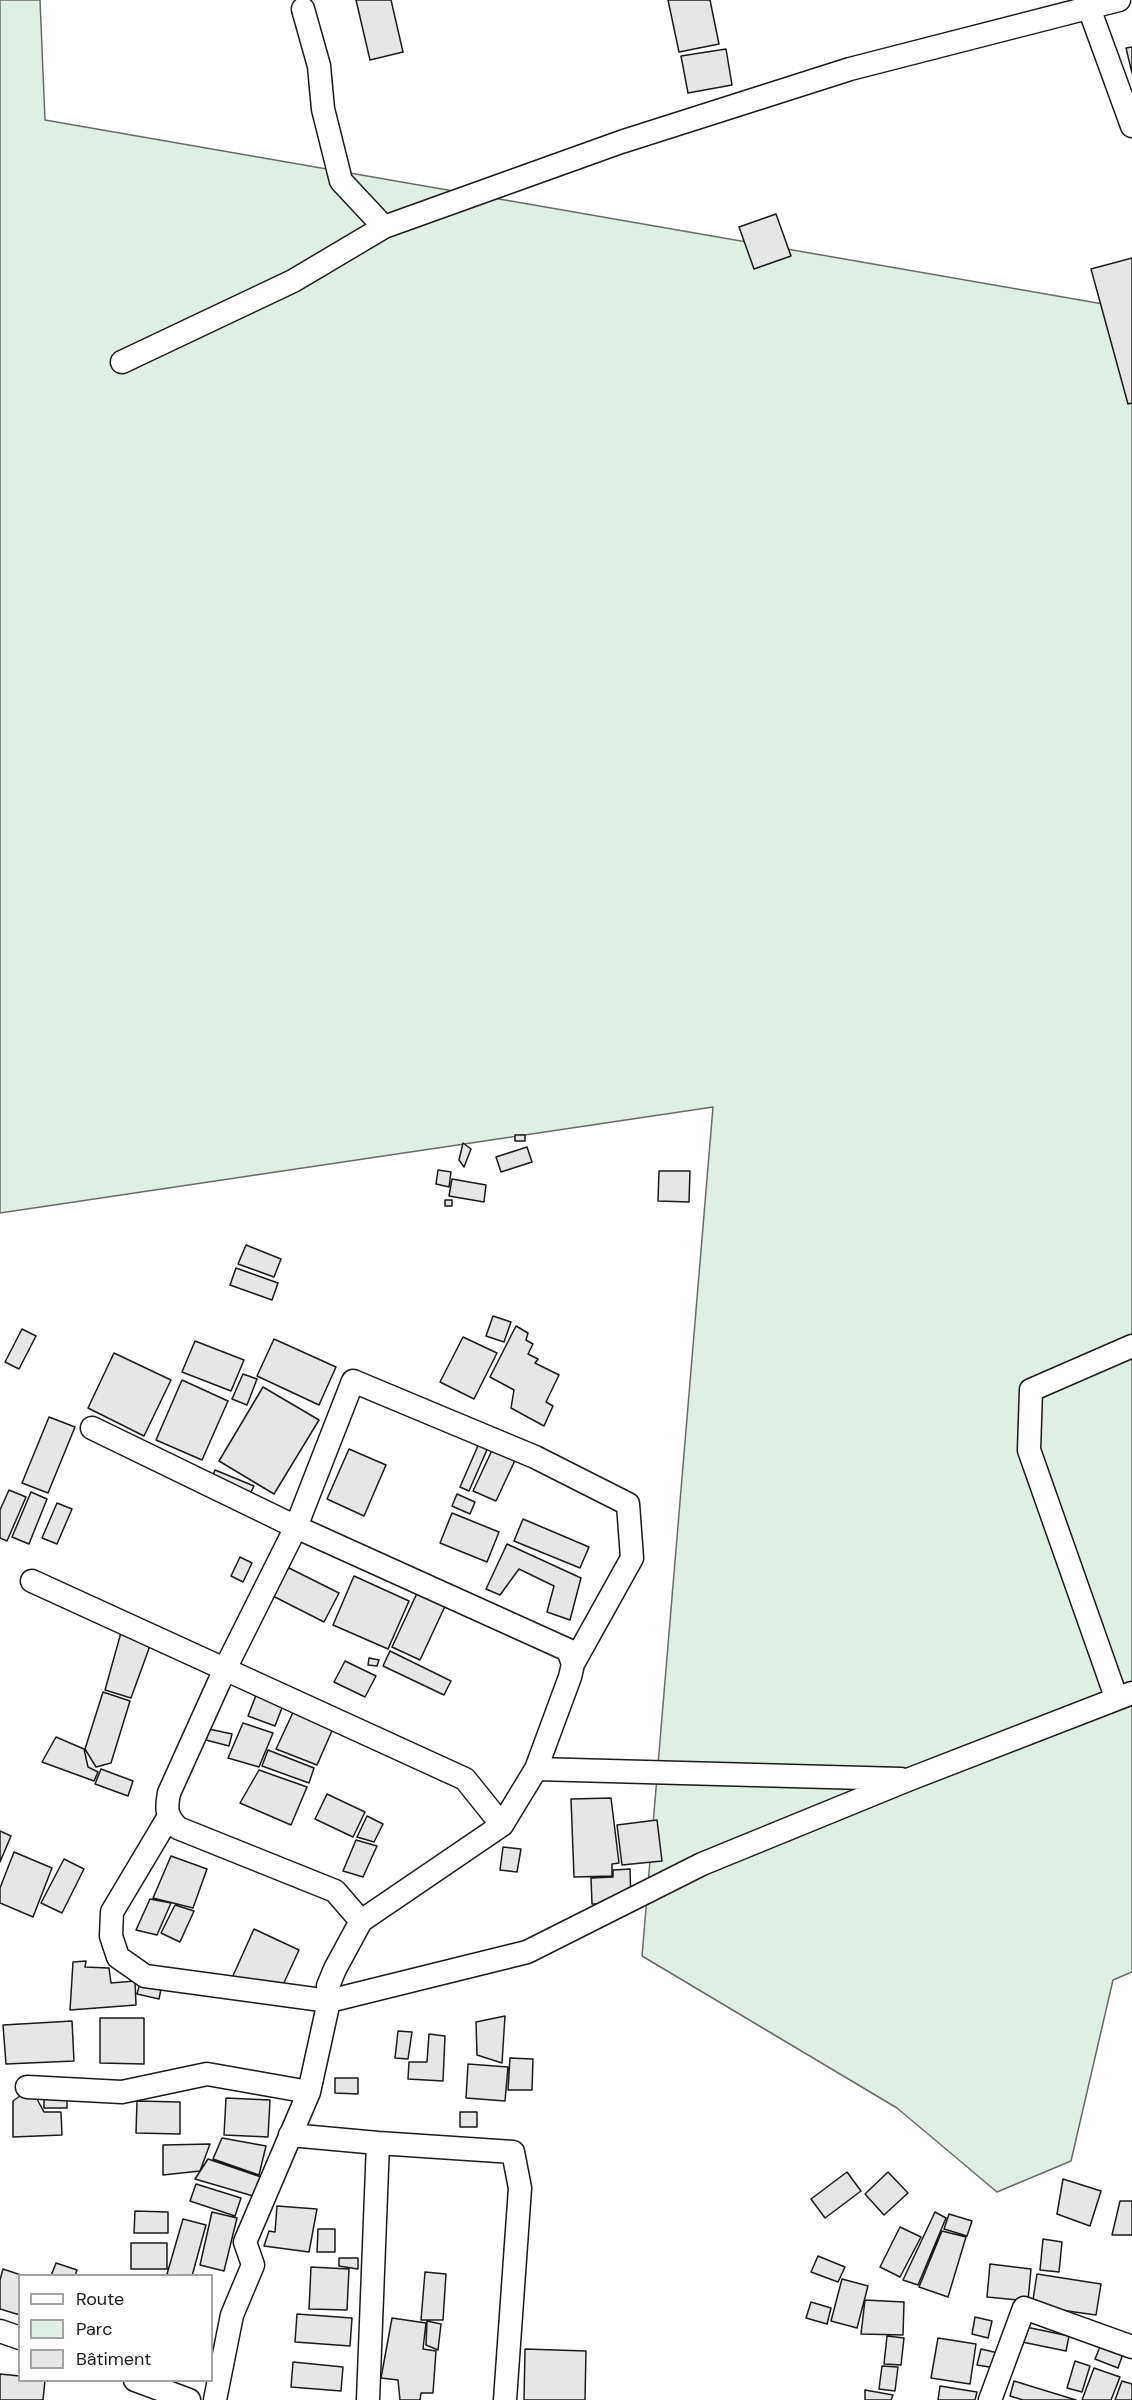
<!DOCTYPE html>
<html>
<head>
<meta charset="utf-8">
<style>
  body { margin:0 }
  #map { position:relative; width:1132px; height:2400px; overflow:hidden; background:#fff; font-family:"DM Sans",sans-serif }
  canvas { display:block }
  .legend { position:absolute; left:18px; top:2274px; width:195px; height:108px; box-sizing:border-box; background:#fff; border:2px solid #a3a3a3; margin:0; padding:8px 10px; list-style:none; font-size:18px; color:#1a1a1a }
  .legend li { display:flex; align-items:center; gap:12px; height:30px }
  .legend b { width:30px; border:2px solid #a3a3a3 }
</style>
</head>
<body>
<div id="map">
<canvas width="1132" height="2400"></canvas>
<ul class="legend">
<li><b style="height:8px;background:#fff"></b>Route</li>
<li><b style="height:16px;background:#e0efe3"></b>Parc</li>
<li><b style="height:16px;background:#e6e6e6"></b>Bâtiment</li>
</ul>
</div>
<script>
const g = document.querySelector('canvas').getContext('2d');
g.lineJoin = 'round';
function fill(path, color) {
  g.fillStyle = color;
  g.fill(path, 'evenodd');
}
function strokePath(path, color, width, dash) {
  g.strokeStyle = color;
  g.lineWidth = width;
  g.lineCap = dash ? 'butt' : 'round';
  g.setLineDash(dash || []);
  g.stroke(path);
}
const green = new Path2D(`
  M0,0H40L45,120L1132,309V1972L1113,1980L1071,2161L997,2192L897,2108L642,1956L713,1107L0,1213Z`);
fill(green, '#e0efe3');
strokePath(green, '#6a6a6a', 1.5);
const building = new Path2D(`
  M356,0H391L403,52L370,60Z
  M668,0H710L719,44L679,52Z
  M1132,47V73L1126,48Z
  M726,49L732,85L688,93L681,56Z
  M776,214L791,256L754,269L739,227Z
  M1132,258V403L1128,404L1091,269Z
  M515,1135H525V1141H515Z
  M463,1143L471,1149L464,1167L459,1160Z
  M527,1147L532,1162L501,1172L496,1157Z
  M438,1170L451,1172L449,1187L436,1184Z
  M659,1171H690L689,1202L658,1201Z
  M452,1179L486,1185L484,1202L449,1196Z
  M445,1200H452V1206H445Z
  M246,1245L281,1259L274,1277L238,1264Z
  M236,1268L278,1283L272,1300L230,1285Z
  M493,1316L511,1322L504,1342L486,1336Z
  M516,1326L528,1333L526,1340L533,1344L528,1354L538,1359L535,1363L559,1375L546,1402L553,1406L544,1426L511,1408L514,1390L490,1377Z
  M22,1329L36,1336L19,1369L5,1362Z
  M463,1337L497,1353L474,1399L440,1382Z
  M274,1339L336,1367L319,1405L257,1376Z
  M195,1341L244,1360L231,1391L182,1372Z
  M114,1353L171,1380L144,1436L88,1408Z
  M243,1374L257,1379L247,1405L232,1399Z
  M182,1380L228,1401L202,1460L156,1440Z
  M263,1387L319,1420L274,1494L219,1461Z
  M49,1417L75,1427L48,1493L22,1483Z
  M480,1441L489,1445L469,1491L460,1487Z
  M494,1446L517,1456L496,1501L473,1491Z
  M349,1449L386,1465L364,1516L327,1499Z
  M215,1470L254,1486L249,1496L211,1480Z
  M9,1490L26,1497L7,1541L0,1538V1510Z
  M31,1492L47,1499L29,1544L12,1537Z
  M457,1494L475,1502L470,1514L452,1506Z
  M57,1503L72,1509L57,1544L42,1538Z
  M452,1513L499,1532L487,1562L440,1543Z
  M523,1519L589,1547L580,1568L514,1541Z
  M507,1544L581,1578L570,1620L547,1612L554,1586L519,1569L500,1595L486,1589Z
  M240,1557L252,1563L243,1582L231,1576Z
  M283,1565L339,1593L324,1622L269,1594Z
  M354,1576L409,1601L388,1649L333,1625Z
  M419,1589L447,1602L420,1660L392,1647Z
  M122,1629L151,1643L131,1698L105,1690Z
  M390,1651L451,1681L444,1695L383,1666Z
  M369,1658L379,1660L377,1666L368,1665Z
  M345,1661L376,1676L365,1697L334,1682Z
  M258,1690L285,1700L275,1726L248,1716Z
  M103,1692L130,1701L111,1763L96,1767L85,1749Z
  M296,1706L335,1724L317,1765L276,1749Z
  M243,1723L273,1733L259,1767L228,1758Z
  M209,1729L232,1734L229,1746L206,1740Z
  M56,1737L84,1749L88,1767L98,1772L94,1781L42,1762Z
  M268,1750L314,1768L309,1783L262,1766Z
  M101,1769L133,1781L128,1796L95,1784Z
  M259,1770L307,1787L291,1825L240,1803Z
  M327,1794L365,1812L353,1837L315,1819Z
  M611,1798L619,1863L612,1864V1876L574,1877L571,1799Z
  M367,1816L383,1824L374,1842L357,1837Z
  M657,1820L662,1861L622,1865L617,1825Z
  M0,1831L11,1836L0,1862Z
  M356,1840L377,1846L363,1877L343,1871Z
  M503,1847L521,1849L517,1872L500,1870Z
  M14,1852L52,1868L33,1917L0,1903V1888Z
  M171,1856L207,1869L193,1908L153,1898Z
  M64,1859L84,1869L62,1913L41,1903Z
  M630,1869L631,1903L592,1904L591,1878L613,1877V1870Z
  M150,1899L171,1903L157,1935L136,1930Z
  M175,1905L194,1911L180,1942L161,1933Z
  M254,1929L299,1950L277,1998L232,1978Z
  M86,1961L85,1967L109,1968L111,1983L135,1981L136,2005L70,2010L73,1962Z
  M141,1979L162,1984L159,1999L137,1994Z
  M505,2016L502,2063L477,2055L476,2022Z
  M100,2018H144V2064L100,2063Z
  M72,2021L74,2061L6,2064L3,2025Z
  M398,2031L412,2032L408,2059L395,2058Z
  M429,2034L445,2036L443,2081L408,2079L409,2062H427Z
  M510,2058L533,2059L532,2090H508Z
  M468,2064L508,2067L505,2101L466,2098Z
  M335,2078H358V2094L335,2093Z
  M31,2088L44,2112H61L62,2135L13,2137V2101Z
  M44,2092H67V2108H44Z
  M226,2098L270,2100L268,2137L224,2135Z
  M137,2101L180,2102V2134L136,2133Z
  M460,2112H477V2127H460Z
  M222,2138L266,2146L259,2175L213,2159Z
  M210,2144L200,2171L163,2175V2145Z
  M208,2159L264,2178L253,2196L195,2179Z
  M847,2172L861,2191L825,2218L811,2199Z
  M888,2172L908,2193L884,2215L865,2194Z
  M1063,2179L1101,2191L1090,2226L1057,2214Z
  M196,2184L241,2198L235,2216L190,2201Z
  M1120,2201H1132V2235H1112Z
  M277,2206L317,2209L309,2252L264,2246L269,2231L275,2232Z
  M135,2211L168,2212V2233H134Z
  M212,2212L237,2218L224,2271L200,2265Z
  M935,2212L946,2218L918,2285L903,2280Z
  M949,2214L972,2221L967,2236L944,2229Z
  M183,2219L206,2225L192,2276H171L167,2274Z
  M900,2227L921,2237L900,2277L880,2267Z
  M318,2229H335V2252H317Z
  M942,2231L966,2237L948,2297L919,2287Z
  M1043,2239L1062,2242L1059,2272L1040,2270Z
  M131,2243H167V2269H131Z
  M818,2256L845,2267L838,2282L811,2272Z
  M339,2258H358V2269L339,2266Z
  M56,2263L77,2270L75,2276H51Z
  M990,2264L1031,2269L1028,2301L987,2297Z
  M311,2267L349,2269L347,2310L309,2309Z
  M3,2269L24,2276H20V2315L0,2309V2280Z
  M425,2272L446,2274L443,2320H421Z
  M1037,2274L1101,2284L1096,2315L1032,2306Z
  M842,2279L868,2286L857,2328L831,2321Z
  M865,2300L904,2302L903,2335L861,2334Z
  M811,2302L831,2308L827,2324L806,2318Z
  M297,2314L352,2318L350,2346L295,2342Z
  M975,2317L992,2321L988,2338L972,2334Z
  M392,2318L426,2323L423,2349L436,2351L433,2393H421L420,2400H400L398,2380L381,2378Z
  M427,2321L441,2324L438,2350L426,2345Z
  M1026,2327L1069,2336L1066,2351L1022,2342Z
  M887,2336L904,2338L901,2365L884,2364Z
  M938,2338L976,2344L970,2384L931,2378Z
  M1102,2342L1124,2351L1118,2368L1095,2359Z
  M525,2349L586,2351L585,2400H524Z
  M981,2349L998,2353L995,2368L977,2365Z
  M1075,2361L1090,2366L1082,2392L1067,2388Z
  M293,2362L343,2367L341,2391L291,2387Z
  M882,2366L898,2367L895,2391L879,2389Z
  M1094,2368L1120,2377L1111,2400H1082Z
  M0,2374L20,2376V2380H45L43,2400H0Z
  M1014,2381L1076,2400H1023L1010,2396Z
  M1122,2381L1132,2384V2400H1115Z
  M940,2386L977,2392L975,2400H938Z
  M865,2390L893,2395L891,2400H865Z`);
fill(building, '#e6e6e6');
strokePath(building, '#1a1a1a', 1.5);
const minor = new Path2D(`
  M1089,8L1132,126
  M303,9L319,66L323,109L341,181L384,227
  M122,362L293,281L384,227L621,142L850,69L1119,0
  M92,1428L296,1527L568,1650L573,1664L570,1677L536,1769L502,1825L361,1921L335,1969L328,1986L329,2001L309,2092L245,2242L253,2265L232,2315L215,2400
  M32,1581L465,1779L502,1825
  M1116,1697L1029,1450L1031,1390L1132,1346
  M536,1769L901,1779
  M168,1818L112,1912L111,1936L118,1957L145,1976L329,2001L527,1952L702,1864L910,1779L1132,1693
  M361,1921L335,1891L178,1828C166,1816 166,1809 169,1793L225,1669L296,1527L353,1381L535,1457L628,1504L632,1558L573,1664
  M27,2087L122,2092L207,2074L309,2092
  M290,2135L378,2143L513,2152L520,2188L505,2400
  M0,2331L20,2338
  M135,2380L189,2400
  M368,2400L378,2143
  M990,2400L1024,2308L1132,2347`);
strokePath(minor, '#1a1a1a', 25);
strokePath(minor, '#fff', 22);
</script>
</body>
</html>
